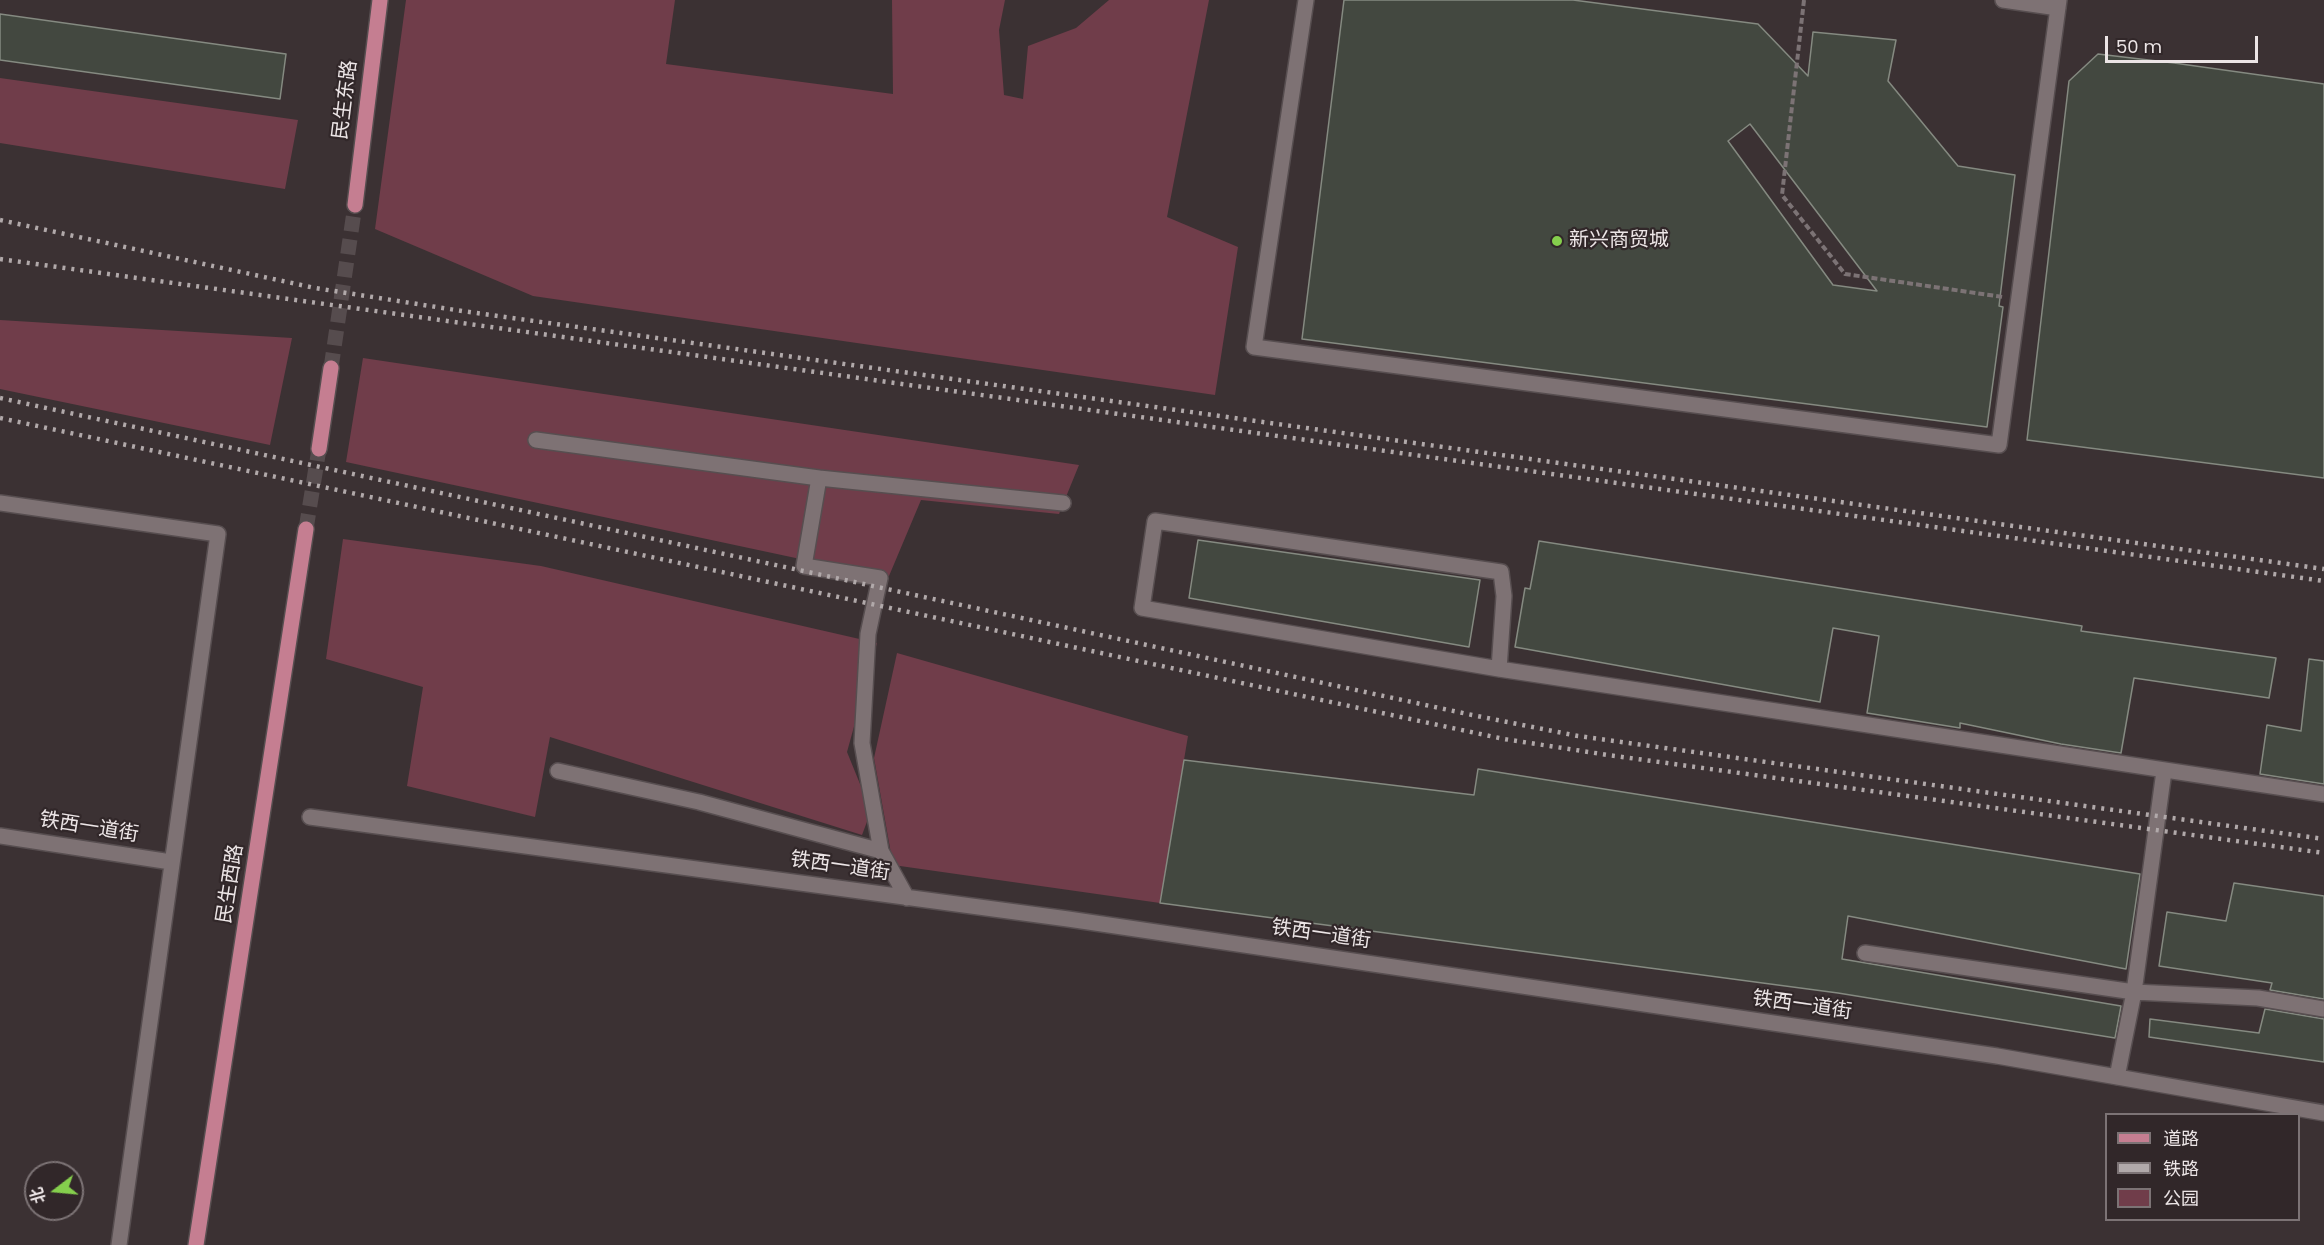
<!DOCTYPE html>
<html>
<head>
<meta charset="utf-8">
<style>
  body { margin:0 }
  #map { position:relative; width:2324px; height:1245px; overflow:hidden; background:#3b3133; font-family:Poppins,"Noto Sans SC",sans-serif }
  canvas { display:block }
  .legend { position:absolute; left:2105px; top:1113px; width:195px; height:108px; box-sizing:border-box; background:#312729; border:2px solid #7c7375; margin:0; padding:8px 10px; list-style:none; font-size:18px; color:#ece5e6 }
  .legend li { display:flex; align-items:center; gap:12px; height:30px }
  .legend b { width:30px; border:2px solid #7c7375 }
  .north { position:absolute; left:24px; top:1161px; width:60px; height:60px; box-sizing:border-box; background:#312729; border:2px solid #7c7375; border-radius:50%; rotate:254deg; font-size:16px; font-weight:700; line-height:24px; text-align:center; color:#ece5e6 }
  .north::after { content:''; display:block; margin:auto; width:21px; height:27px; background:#85cf4d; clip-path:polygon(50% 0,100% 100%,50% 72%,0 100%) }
  .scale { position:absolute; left:2105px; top:36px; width:153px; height:27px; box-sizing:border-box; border:3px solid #ece5e6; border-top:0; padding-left:8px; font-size:18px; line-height:21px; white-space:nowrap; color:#ece5e6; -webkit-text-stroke:4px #312729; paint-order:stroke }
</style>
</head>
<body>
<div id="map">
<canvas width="2324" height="1245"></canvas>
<ul class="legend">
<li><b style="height:8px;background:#c57e91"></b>道路</li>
<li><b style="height:8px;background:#b1a9aa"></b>铁路</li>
<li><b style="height:16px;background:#703d4a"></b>公园</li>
</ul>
<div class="north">北</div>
<div class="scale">50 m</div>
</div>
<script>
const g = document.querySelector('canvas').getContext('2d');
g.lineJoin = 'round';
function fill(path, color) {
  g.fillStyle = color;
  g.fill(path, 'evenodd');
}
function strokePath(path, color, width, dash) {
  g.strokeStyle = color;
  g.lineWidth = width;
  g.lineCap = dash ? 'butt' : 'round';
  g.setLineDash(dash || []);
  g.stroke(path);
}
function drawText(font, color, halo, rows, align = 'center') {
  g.font = font + ' Poppins,"Noto Sans SC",sans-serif';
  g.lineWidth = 4.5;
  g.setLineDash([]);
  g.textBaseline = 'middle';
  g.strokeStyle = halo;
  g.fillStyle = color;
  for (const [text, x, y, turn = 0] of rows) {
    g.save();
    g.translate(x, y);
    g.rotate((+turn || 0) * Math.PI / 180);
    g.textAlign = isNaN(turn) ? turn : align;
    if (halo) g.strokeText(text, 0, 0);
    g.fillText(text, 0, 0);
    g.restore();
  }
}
fill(new Path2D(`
  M406,0H675L666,64L893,94L892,0H1005L999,30L1004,95L1023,99L1028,46L1076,28L1109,0H1209L1167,217L1238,247L1215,395L533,296L375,229Z
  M0,78L298,120L285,189L0,143Z
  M0,320L292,338L270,445L0,389Z
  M363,358L1079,465L1059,514L921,500L889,576L805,560L346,462Z
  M343,539L541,566L877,643L847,752L871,811L862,835L550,737L535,817L407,786L423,687L326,659Z
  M897,653L1188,736L1160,903L893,865L874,758Z`), '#703d4a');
const building = new Path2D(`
  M1344,0H1573L1758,24L1808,76L1813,32L1896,40L1888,81L1958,166L2015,175L1999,306L2003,307L1987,427L1302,339ZM1750,124L1877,291L1833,285L1728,141Z
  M0,14L286,54L280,99L0,60Z
  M2098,54L2174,63L2324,84V478L2027,440L2069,81Z
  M1198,540L1480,580L1469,647L1189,598Z
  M1539,541L2082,626L2081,631L2276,658L2269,698L2134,678L2121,753L2061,744L1960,723V728L1867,713L1879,636L1833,628L1820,702L1515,647L1525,588L1530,589Z
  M2309,659L2324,661V784L2260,774L2267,725L2301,731Z
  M1184,760L1474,795L1478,769L2140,874L2126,969L1848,916L1842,959L2121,1006L2115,1038L1838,993L1160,903Z
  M2234,883L2324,896V999L2270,990L2272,983L2159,966L2167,912L2226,921Z
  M2265,1009L2324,1019V1062L2149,1037L2150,1019L2259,1033Z`);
fill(building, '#434840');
strokePath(building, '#858a81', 1.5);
strokePath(new Path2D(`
  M331,368L355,205
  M306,529L319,449`), '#564c4e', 15, [15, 8]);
const minor = new Path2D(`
  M1306,0L1254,347L1999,445L2059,0
  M2003,0L2058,8
  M536,440L819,478L1063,503
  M819,478L804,566L880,578L868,634L862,743L881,851
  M0,503L218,534L119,1245
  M1499,669L1504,596L1501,572L1155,521L1142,608L1499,669L2324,794
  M558,771L699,802L881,851L907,898
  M310,817L1068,919L1997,1056L2324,1113
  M0,836L171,862
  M1865,953L2134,992L2258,998L2324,1009
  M2117,1077L2134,992L2164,771`);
const major = new Path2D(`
  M355,205L380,0
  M319,449L331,368
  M196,1245L306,529`);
strokePath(minor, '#574e50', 18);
strokePath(major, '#574e50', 18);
strokePath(new Path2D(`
  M1804,0L1782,195L1845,274L2003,297`), '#7c7375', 4, [6, 3]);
strokePath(minor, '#7e7274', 15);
strokePath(major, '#c57e91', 15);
strokePath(new Path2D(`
  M0,220L315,288L462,311L2324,569
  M0,259L2324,581
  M0,398L1472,715L1578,736L2324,839
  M0,418L1504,739L1608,755L2324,853`), '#b1a9aa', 4.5, [3, 6]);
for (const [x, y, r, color] of [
  [1557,241,6,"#85cf4d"]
]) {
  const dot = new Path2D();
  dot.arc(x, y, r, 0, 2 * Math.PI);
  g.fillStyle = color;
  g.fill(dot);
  strokePath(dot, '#312729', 2);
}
drawText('20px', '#ece5e6', '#312729', [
  ["民生东路",346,100,-83],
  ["铁西一道街",89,828,9],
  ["铁西一道街",840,867,8],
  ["民生西路",231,884,-81],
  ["铁西一道街",1321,935,8],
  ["铁西一道街",1802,1006,8]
]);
drawText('20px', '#ece5e6', '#312729', [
  ["新兴商贸城",1569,241]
], 'left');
</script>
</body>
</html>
